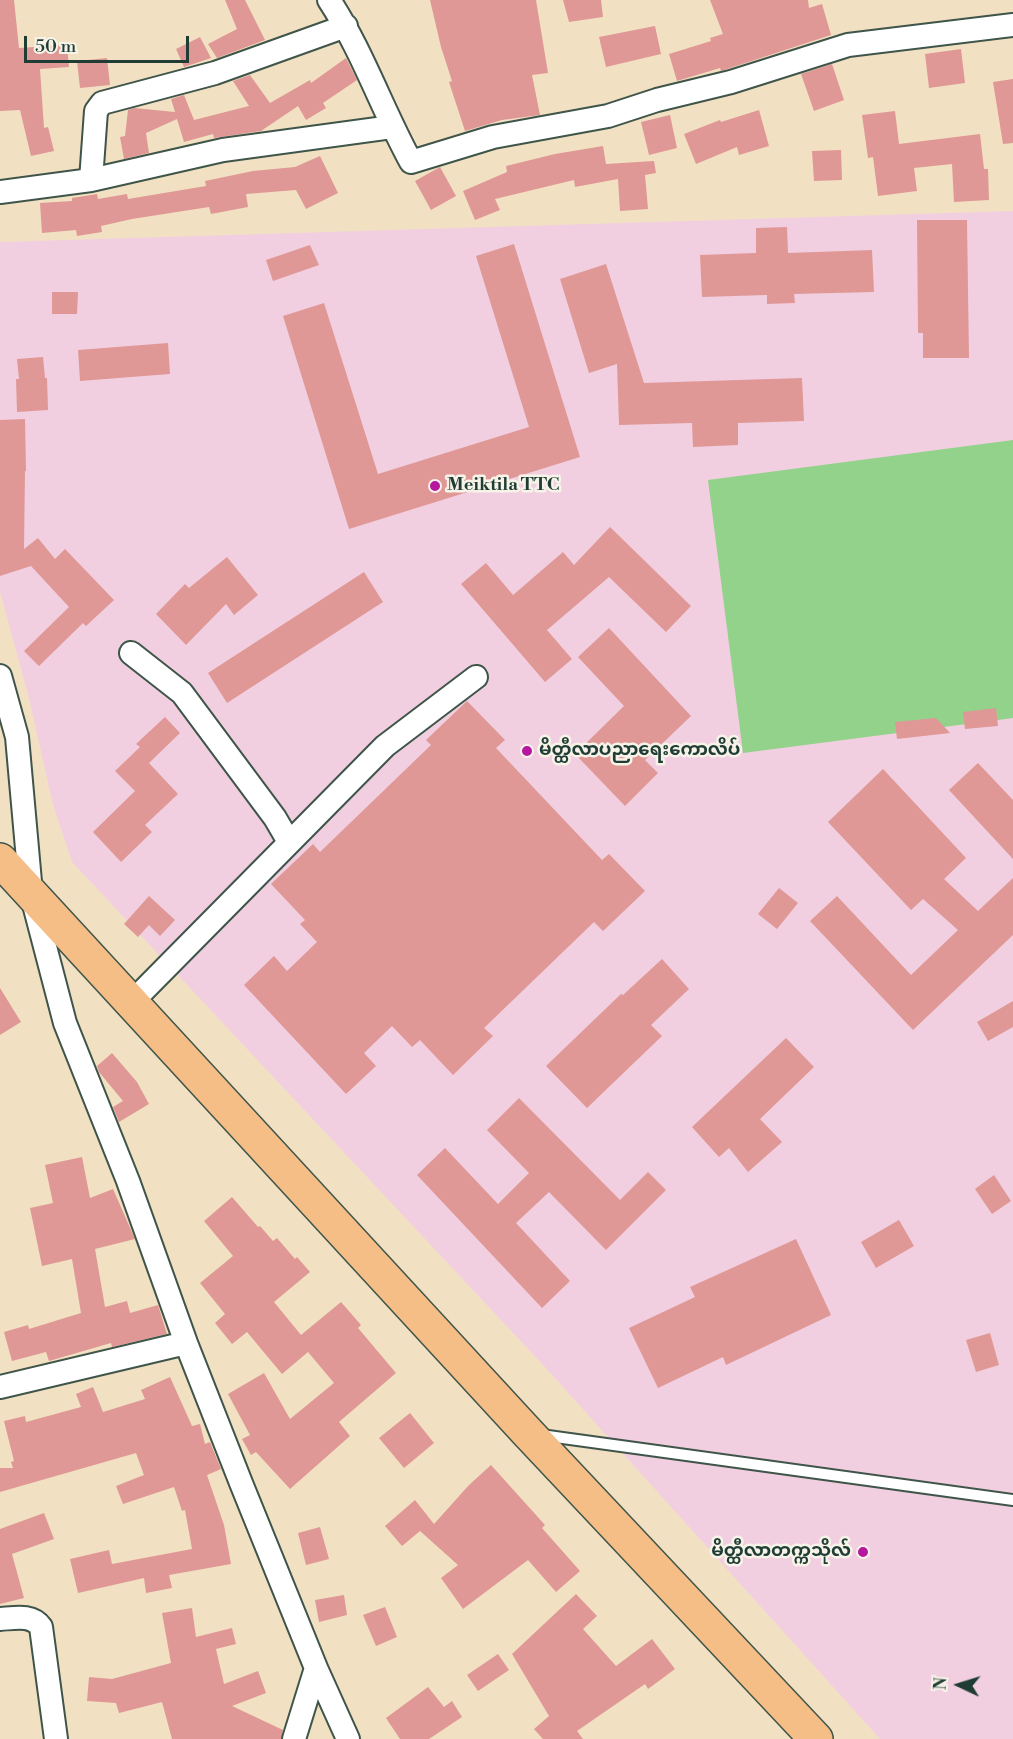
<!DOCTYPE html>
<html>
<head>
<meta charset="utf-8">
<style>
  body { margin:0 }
  #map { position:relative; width:1013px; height:1739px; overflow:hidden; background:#f2e0c3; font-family:"Libre Bodoni",serif }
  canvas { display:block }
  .north { position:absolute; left:929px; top:1655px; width:60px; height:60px; -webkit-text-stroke:4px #f7f3e8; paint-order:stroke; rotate:274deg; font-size:16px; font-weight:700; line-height:24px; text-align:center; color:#1f3d34 }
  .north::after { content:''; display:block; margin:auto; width:21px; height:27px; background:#1f3d34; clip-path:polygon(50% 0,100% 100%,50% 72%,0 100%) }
  .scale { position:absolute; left:24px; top:36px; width:165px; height:27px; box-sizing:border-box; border:3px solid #1f3d34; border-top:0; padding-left:8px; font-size:18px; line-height:21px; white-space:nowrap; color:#1f3d34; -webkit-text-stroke:4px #f7f3e8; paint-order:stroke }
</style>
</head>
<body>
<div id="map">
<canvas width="1013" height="1739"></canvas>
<div class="north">N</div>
<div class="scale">50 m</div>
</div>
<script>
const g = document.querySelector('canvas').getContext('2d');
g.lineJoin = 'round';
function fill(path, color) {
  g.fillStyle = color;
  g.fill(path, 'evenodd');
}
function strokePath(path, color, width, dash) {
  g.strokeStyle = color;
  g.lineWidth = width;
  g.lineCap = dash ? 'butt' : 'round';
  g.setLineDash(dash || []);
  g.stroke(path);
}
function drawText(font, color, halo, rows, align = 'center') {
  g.font = font + ' "Libre Bodoni","Noto Sans Myanmar",serif';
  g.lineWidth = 5;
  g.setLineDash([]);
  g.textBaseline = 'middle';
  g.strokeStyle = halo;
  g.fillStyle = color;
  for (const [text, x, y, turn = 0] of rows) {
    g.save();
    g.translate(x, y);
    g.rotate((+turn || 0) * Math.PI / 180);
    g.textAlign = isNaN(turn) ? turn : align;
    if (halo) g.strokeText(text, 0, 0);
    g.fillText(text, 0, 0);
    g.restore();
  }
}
fill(new Path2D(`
  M1013,211V1739H880L544,1366L72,862L53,805L29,698L0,592V242Z`), '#f2cfe0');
fill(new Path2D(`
  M1013,440V718L743,753L708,480Z`), '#92d28a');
fill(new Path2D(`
  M0,0H14L19,48L67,45L69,67L40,69L44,128L48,127L54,151L31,156L20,110L0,111Z
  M225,0H245L265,40L217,58L208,44L237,29Z
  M430,0H536L548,73L532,75L540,115L502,120L465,131L449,82L452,81L441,47Z
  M563,0H601L603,17L569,22Z
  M710,0H808L809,8L822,4L831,35L727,69L721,71L720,68L677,81L669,54L711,41L710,38L723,34Z
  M655,26L661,54L606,67L599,37Z
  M200,37L211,58L184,67L176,49Z
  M961,49L965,83L929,88L925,54Z
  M107,58L110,85L80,88L77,61Z
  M346,58L357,80L323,103L326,108L306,120L298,106L261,131L214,138L213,134L184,142L177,119L146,133L149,153L124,159L120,137L125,136L128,110L134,108L175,112L171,99L184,95L194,120L249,106L233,81L250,75L270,103L310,80L311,83Z
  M832,64L844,100L814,111L801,74Z
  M1013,79V143L1003,144L993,82Z
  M759,110L769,146L739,155L737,147L696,164L684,134L720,120L721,122Z
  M895,111L899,144L980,134L984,169H988L989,200L954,202L952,164L914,168L917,191L878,196L873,157L868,158L862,115Z
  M670,115L677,148L649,155L641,122Z
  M603,146L606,164L654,161L656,173L645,175L648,209L620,211L618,179L575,187L574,180L495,199L500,210L475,220L463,191L507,172L506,166L555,154Z
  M841,150L842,180L814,181L812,151Z
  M320,156L338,193L306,209L296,190L246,194L248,207L211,214L209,207L132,219L101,226L102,232L77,236L76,230L42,233L40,203L72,201V198L97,194L98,199L127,194L128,199L206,186L205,181L253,171L295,167Z
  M440,167L456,196L431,210L415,181Z
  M917,220H967L969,358H923V333H918Z
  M787,227L788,253L872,250L874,292L794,294L795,303L767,304V295L702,297L700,255L756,253V228Z
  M514,244L580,457L349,529L283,316L324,303L378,474L529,427L476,256Z
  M310,245L319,265L273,281L266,260Z
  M606,264L644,383L802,378L804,421L738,423V445L693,447L692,423L619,425L617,364L589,373L560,279Z
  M52,292H78L77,314H52Z
  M168,343L170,374L80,381L78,350Z
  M43,357L45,378H47L48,410L17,412L16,379H19L17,359Z
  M25,419L26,471H25L24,549L38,538L55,559L65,549L114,600L86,626L83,623L39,666L24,651L69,607L31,566L0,576V420Z
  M610,527L691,606L666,632L609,577L547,630L572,659L545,682L461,584L486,563L513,595L563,552L574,565Z
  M227,557L258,595L234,615L226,604L186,645L156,614L185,584L189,588Z
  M364,572L383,602L227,703L208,673Z
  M609,628L691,716L645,760L658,773L625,806L575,754L624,706L578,657Z
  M467,701L505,740L496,748L602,860L609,854L645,891L603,931L594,922L484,1028L493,1036L453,1075L420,1040L412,1047L392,1026L364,1053L376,1066L346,1094L244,985L274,956L287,971L317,942L300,924L305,920L271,884L313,844L320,852L431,745L426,740Z
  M996,708L998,726L965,729L963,712Z
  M165,717L180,733L149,763L178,794L145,825L152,832L121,862L93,832L135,791L115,771L140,747L136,744Z
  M936,718L950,733L897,739L895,722Z
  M978,763L1013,800V859L949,790Z
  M883,769L966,858L944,879L978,911L1013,878V935L913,1030L810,921L837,896L911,975L958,930L923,899L911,910L828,822Z
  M779,888L798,903L777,929L758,914Z
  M149,896L175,920L160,936L149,925L138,937L124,924Z
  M662,959L689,989L651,1025L662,1036L587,1108L546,1066L621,994L623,995Z
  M0,988L21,1022L0,1035Z
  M1013,1001V1027L988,1041L977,1022Z
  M786,1038L814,1067L760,1119L782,1142L748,1172L729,1148L719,1157L692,1127Z
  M112,1053L137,1082L149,1104L119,1122L113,1107L123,1101L99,1072L97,1066Z
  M519,1098L620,1200L648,1172L666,1190L606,1250L549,1192L516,1223L570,1281L542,1308L417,1175L445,1148L498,1204L529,1173L487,1130Z
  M82,1157L90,1198L113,1189L135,1239L95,1249L105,1307L127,1301L130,1313L158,1305L167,1334L112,1347L111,1343L49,1361L46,1352L12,1361L4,1332L28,1325L29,1329L81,1313L72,1259L42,1266L30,1208L53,1203L45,1165Z
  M994,1175L1011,1201L992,1214L975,1189Z
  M232,1197L258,1227L260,1226L273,1241L277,1238L295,1259L297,1257L310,1272L274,1302L301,1335L341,1302L361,1325L358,1328L396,1373L339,1422L350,1436L290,1489L256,1452L251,1455L242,1439L250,1435L228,1394L264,1373L290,1419L334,1383L308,1352L282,1374L247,1332L232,1344L215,1323L225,1314L200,1283L233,1256L204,1221Z
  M899,1220L914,1246L876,1268L861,1242Z
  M796,1239L831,1315L726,1365L723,1357L658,1388L629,1328L695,1297L690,1287Z
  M990,1333L999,1365L976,1372L966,1340Z
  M170,1377L192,1426L200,1424L205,1444L210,1442L221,1469L207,1475L224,1525L231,1564L169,1575L172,1588L146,1593L144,1578L78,1593L70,1559L109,1550L112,1564L192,1549L185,1510L182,1511L174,1487L123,1504L116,1486L144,1475L136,1453L0,1492V1468H13L11,1462L14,1461L4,1421L25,1416L26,1422L81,1407L76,1394L93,1387L103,1412L145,1399L141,1390Z
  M410,1413L434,1443L404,1468L379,1438Z
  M491,1465L545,1525L542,1528L580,1571L556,1592L528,1560L463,1609L441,1578L458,1565L420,1531L402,1546L385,1526L415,1500L434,1524L469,1485Z
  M44,1513L54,1539L12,1554L24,1598L0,1604V1529Z
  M320,1527L329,1559L306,1565L298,1533Z
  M576,1594L597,1616L583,1629L616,1666L652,1639L675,1669L648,1689L645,1684L577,1731L583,1739H543L534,1729L549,1716L512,1654Z
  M344,1595L347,1615L319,1622L315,1600Z
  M385,1607L397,1637L376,1646L363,1615Z
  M192,1608L196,1637L232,1628L236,1644L216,1649L224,1684L258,1671L266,1693L232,1706L283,1730L281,1739H172L162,1702L119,1713L116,1703L87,1701L89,1677L112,1679L171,1663L162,1613Z
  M498,1654L509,1670L478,1691L467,1675Z
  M428,1687L444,1707L452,1701L462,1717L429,1739H400L386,1718Z`), '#df9895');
const service = new Path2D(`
  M541,1435L1013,1500`);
const minor = new Path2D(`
  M329,0C362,50 382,109 411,162L493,137L608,116L657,100L731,82L848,45L1013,25
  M91,180L96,111L102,103L215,73L346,26
  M0,192L91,180L223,150L392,127
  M131,653L182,693L275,818L289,842
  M0,676L17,737L31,893L65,1023L128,1181L186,1343L241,1483L316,1668L294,1739
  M131,1003L385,746L476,677
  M0,1387L186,1343
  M0,1619C15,1618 32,1614 41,1627L56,1739
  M316,1668L348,1739`);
const trunk = new Path2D(`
  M0,860L528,1433L816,1739`);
strokePath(service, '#3f5549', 14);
strokePath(minor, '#3f5549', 26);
strokePath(trunk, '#3f5549', 36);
strokePath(service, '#fff', 10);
strokePath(minor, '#fff', 22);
strokePath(trunk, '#f6be87', 33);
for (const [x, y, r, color] of [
  [435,486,6,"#b5179e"],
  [527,751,6,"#b5179e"],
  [863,1552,6,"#b5179e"]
]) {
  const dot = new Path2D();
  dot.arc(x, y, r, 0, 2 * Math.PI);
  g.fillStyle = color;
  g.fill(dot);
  strokePath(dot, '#f7f3e8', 2);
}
drawText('bold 18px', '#1f3d34', '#f7f3e8', [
  ["Meiktila TTC",447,486],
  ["မိတ္ထီလာပညာရေးကောလိပ်",539,751],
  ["မိတ္ထီလာတက္ကသိုလ်",851,1552,"right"]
], 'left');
</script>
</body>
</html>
